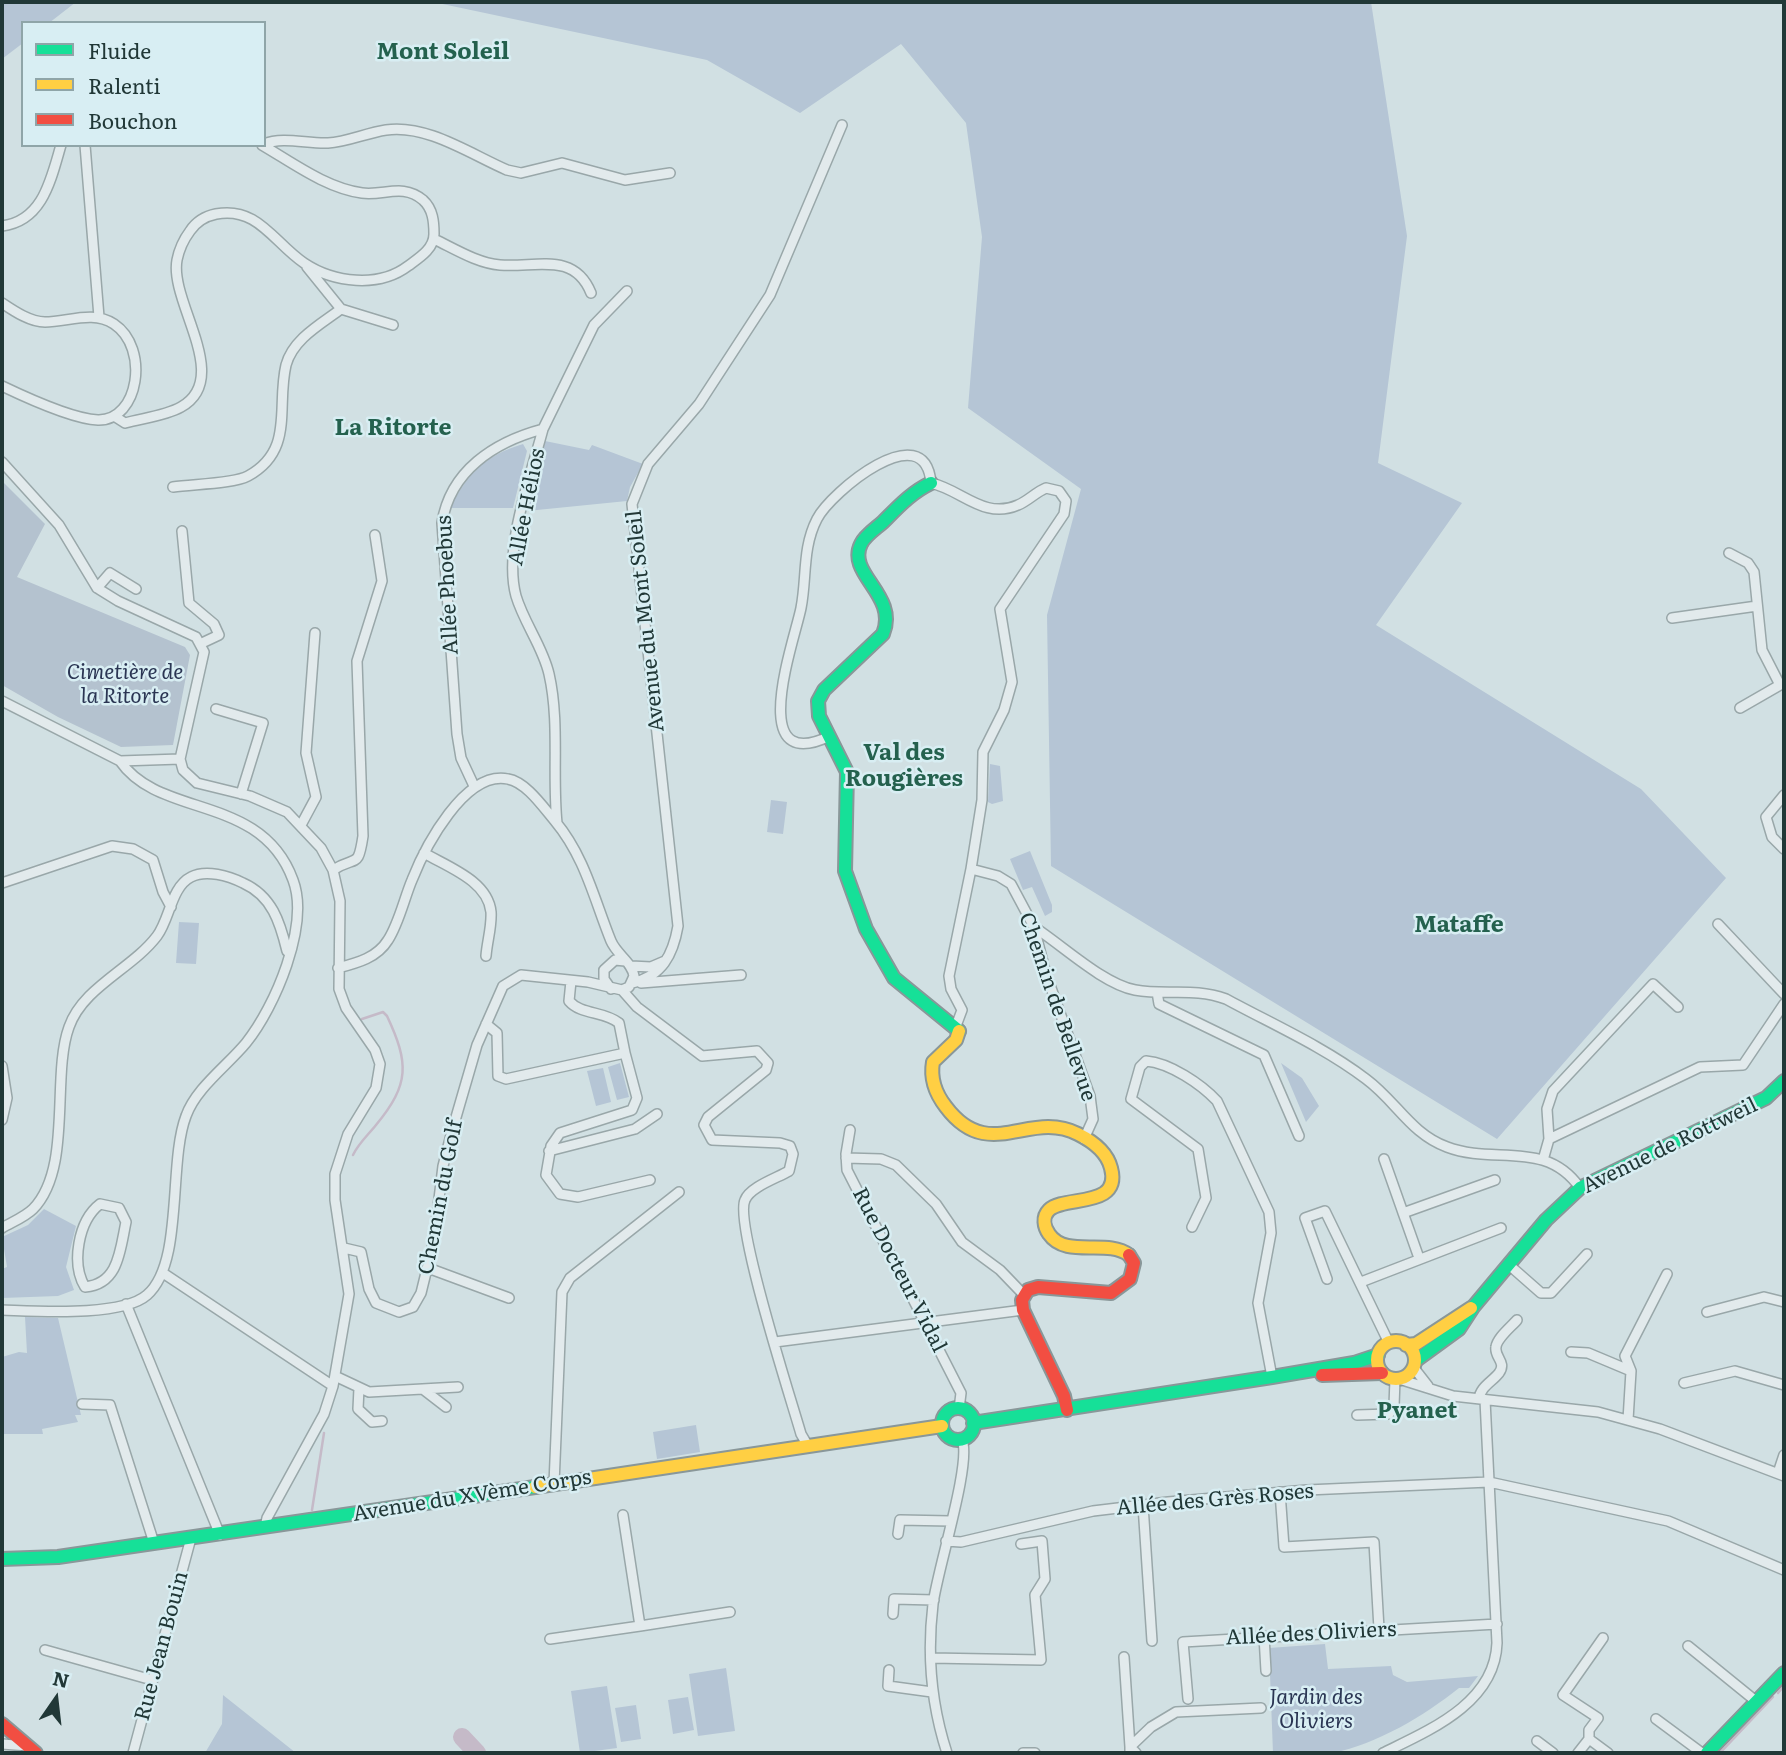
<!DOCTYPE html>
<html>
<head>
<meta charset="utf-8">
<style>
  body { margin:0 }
  #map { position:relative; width:1786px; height:1755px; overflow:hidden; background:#d1e0e3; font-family:Literata,serif }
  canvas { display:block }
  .frame { position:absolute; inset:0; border:4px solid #213837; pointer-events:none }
  .legend { position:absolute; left:21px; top:21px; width:245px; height:126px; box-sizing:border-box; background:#d8eef3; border:2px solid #8fa5a8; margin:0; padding:9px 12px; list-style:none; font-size:21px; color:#213837 }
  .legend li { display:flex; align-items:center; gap:14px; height:35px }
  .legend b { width:35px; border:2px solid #8fa5a8 }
  .north { position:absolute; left:21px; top:1664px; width:70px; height:70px; -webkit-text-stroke:5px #d8eef3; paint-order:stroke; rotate:14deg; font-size:19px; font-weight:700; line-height:28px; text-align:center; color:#213837 }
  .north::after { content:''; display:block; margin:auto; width:24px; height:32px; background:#213837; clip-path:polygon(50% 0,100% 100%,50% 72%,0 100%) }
</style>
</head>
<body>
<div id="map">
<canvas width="1786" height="1755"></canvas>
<div class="frame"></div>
<ul class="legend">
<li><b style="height:9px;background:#16e098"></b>Fluide</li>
<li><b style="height:9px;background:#ffcf43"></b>Ralenti</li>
<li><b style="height:9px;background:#f24e42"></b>Bouchon</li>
</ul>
<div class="north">N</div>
</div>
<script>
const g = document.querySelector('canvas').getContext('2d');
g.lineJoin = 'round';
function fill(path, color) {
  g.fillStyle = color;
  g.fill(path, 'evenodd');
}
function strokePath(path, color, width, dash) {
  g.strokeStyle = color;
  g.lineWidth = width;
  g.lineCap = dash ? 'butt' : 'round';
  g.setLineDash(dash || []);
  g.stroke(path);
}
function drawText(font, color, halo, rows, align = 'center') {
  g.font = font + ' Literata,serif';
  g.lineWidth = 5;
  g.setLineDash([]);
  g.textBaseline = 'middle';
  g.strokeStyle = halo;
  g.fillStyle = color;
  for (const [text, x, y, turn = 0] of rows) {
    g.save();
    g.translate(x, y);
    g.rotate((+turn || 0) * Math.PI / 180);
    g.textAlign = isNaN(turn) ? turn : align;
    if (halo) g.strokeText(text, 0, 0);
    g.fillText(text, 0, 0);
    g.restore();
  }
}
fill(new Path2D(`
  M2,2H76L49,23H23V43L2,59Z
  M433,2H1371L1407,236L1378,463L1462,503L1376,625L1641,789L1726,878L1497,1139L1051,866L1047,615L1081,489L968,408L982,237L966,123L901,44L800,113L707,60Z
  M545,441L589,450L592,445L643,464L630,487L627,501L527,511Z
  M523,444L527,451L513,508H450C467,474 486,455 523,444Z
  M990,764L1000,766L1003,801L992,804L988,802Z
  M771,800L787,802L783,834L767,832Z
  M1030,851L1052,905V912L1045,916L1032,887L1023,890L1010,859Z
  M179,922L199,923L196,964L176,963Z
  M620,1063L629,1097L617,1100L608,1067Z
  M1281,1063L1302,1078L1319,1106L1306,1122Z
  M603,1068L611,1102L596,1106L587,1071Z
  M44,1209L76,1226L66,1267L74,1290L58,1296L2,1298V1269L7,1267L2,1237L28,1225Z
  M25,1317L58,1318L81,1415H75L78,1422L42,1429L43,1434H2V1357L19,1352L27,1353Z
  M696,1425L700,1452L657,1459L653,1432Z
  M1325,1644L1328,1669L1391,1666L1393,1675L1407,1682L1478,1676L1469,1688H1459C1424,1716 1377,1744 1333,1753C1315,1755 1292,1753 1273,1753L1269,1648Z
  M726,1668L735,1731L698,1736L689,1674Z
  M607,1686L617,1748L580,1753L571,1691Z
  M223,1695L296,1753H205L222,1724Z
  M688,1697L694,1730L673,1734L668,1700Z
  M636,1705L641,1739L621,1742L615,1708Z`), '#b5c5d5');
fill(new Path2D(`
  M2,481L45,524L17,577L185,647L190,655L173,745L121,747L58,717L2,685Z`), '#b4c2cf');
strokePath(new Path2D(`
  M353,1155C358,1144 368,1135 376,1125C410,1084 409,1063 387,1016L383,1012L362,1019
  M312,1510L324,1433
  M1778,1693L1784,1686
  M1720,1753L1773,1697`), '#c5bac8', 2.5);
strokePath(new Path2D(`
  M462,1737L477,1753`), '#c5bac8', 18);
const street = new Path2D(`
  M264,144C283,136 307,144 328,143C347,142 366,133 386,130C427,124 470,154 507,170L521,173L562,163L625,180L670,173
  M85,145L99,317
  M2,226C43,221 51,179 61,145
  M434,239C455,249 477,263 500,265C535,268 574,251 591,293
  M307,267L341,309L393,325
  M2,303C14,311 30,322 45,322C68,322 93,310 114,324C150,348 139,421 98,420C72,419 25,397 2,386
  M114,416L125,423C143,418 165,416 181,407C233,378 169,302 177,260C179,250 184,239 190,231C196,222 206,216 216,214C258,206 274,243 304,263C334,283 379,288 408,266C419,258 434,249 434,234C434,222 433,209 423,200C403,183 384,196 362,193C326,188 293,163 262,145
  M543,429C531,475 503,549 516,596C524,623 543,647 549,674C560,722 552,775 557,823
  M2,462L59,525L97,588L118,601L196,637L204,652L180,759L183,770L197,783L250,796L287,812L321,848L333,870L340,901L339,989L346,1008L375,1050L380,1064L376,1088L348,1134L335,1174V1200L349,1294L333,1386L324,1414L267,1518L265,1527
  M173,487C192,484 233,484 248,476C295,450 276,407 286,365C293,339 321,324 341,309
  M182,531L189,603L214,624L219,635L202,643
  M1729,553L1748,563L1754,572L1762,650L1780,685
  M97,588L110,573L136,589
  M1672,618L1757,606
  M2,701L120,761L180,759
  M1740,708L1780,685
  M216,709L263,723L241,794
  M830,736C744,777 795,639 801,608C807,578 802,548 817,519C831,492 925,414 931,483C962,490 984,520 1018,505C1028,501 1036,492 1046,488L1059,491L1066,501L1064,514L1000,609L1012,682L1004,710L983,752L982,800L971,869L998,876L1011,884L1034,927L1046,974L1090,1096L1093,1119L1084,1139
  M474,786L461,758L457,734L442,523C450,471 494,442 543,429L594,325L627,291
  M1784,795L1766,817L1772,837L1784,849
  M301,825L316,797L306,753L315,633
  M424,853C448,867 488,881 491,912C492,926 487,942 486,956
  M333,870C356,855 358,870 363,836L357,661L382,581L375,535
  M2,883L112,846L133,849L153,860L163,892L171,907
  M1718,924L1784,994
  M1034,927C1062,945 1103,984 1135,990C1167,996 1193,987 1226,999C1272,1024 1324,1047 1366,1079C1396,1101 1411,1134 1447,1147C1494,1165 1546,1139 1580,1188
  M631,966L651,967L665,961
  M338,968C357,963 377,958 388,940C399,923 404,899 412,880C425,847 465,770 508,779C526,782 543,807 555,821C585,857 594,899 611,941C617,955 632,962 634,976L629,987L622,990L588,982L521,975L503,986L477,1045L452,1131L443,1166L434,1240L421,1293L413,1307L399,1312L376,1303L369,1289L361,1252L344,1248
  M632,983C662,976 673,955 678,926L632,504L648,464L699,404L770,295L842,125
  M641,983L741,975
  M611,989L604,979V970L615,960L625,961
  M622,990L637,1007L702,1056L757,1051L768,1063L766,1070L708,1117L704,1125L712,1140L780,1143L790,1146L793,1154L789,1171C777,1178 750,1187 745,1200C734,1223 791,1399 801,1434L808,1446
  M1157,992L1159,1004L1264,1055L1299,1136
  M1678,1007L1653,984L1553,1091L1547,1109L1549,1139L1700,1067L1743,1065L1784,1004
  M486,1024L497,1033L498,1076L506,1079L625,1053L619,1023C604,1011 581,1015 569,1001L571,981
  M956,1026L962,1010L951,989L949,976L971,869
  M625,1053L637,1098L632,1110L560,1133L551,1146L546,1175L560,1194L578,1197L650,1180
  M2,1066L7,1098L2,1120
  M850,1130L846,1154L847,1170L961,1393L959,1409
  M549,1151L635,1129L657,1114
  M846,1158L881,1159L896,1165L936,1204L962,1242L1000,1270L1024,1295
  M1384,1159L1419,1258
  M1543,1160L1549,1139
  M100,1204L119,1208L126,1222C120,1250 119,1284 85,1287C71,1264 78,1221 100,1204Z
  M1403,1213L1495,1180
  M1192,1227L1206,1198L1198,1149L1131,1099L1140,1067L1146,1061C1170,1063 1201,1084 1217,1101L1269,1212L1271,1233L1258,1303L1272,1377
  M2,1228C12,1222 25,1217 33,1209C73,1168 51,1076 69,1027C83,987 132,969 157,936C170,919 171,887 191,877C206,869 229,876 243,883C272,896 280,922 287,951L290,953
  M1508,1264L1541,1293H1551L1587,1254
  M428,1268L509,1298
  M163,1273L333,1386
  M1327,1279L1305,1218L1325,1211L1389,1343
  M1361,1282L1501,1228
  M126,1304L220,1535
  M2,1310C36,1311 122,1317 147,1295C184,1263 168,1163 186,1116C196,1088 227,1066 246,1043C275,1007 310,925 293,880C261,793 160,819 120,761
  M1707,1312L1764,1297L1784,1302
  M775,1342L1023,1310
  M1571,1352L1588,1353L1631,1371
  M1414,1368L1428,1386
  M335,1376L369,1392L458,1387
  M1399,1379L1453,1396L1598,1412L1660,1429L1784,1476
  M1684,1383L1735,1371L1784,1385
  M359,1388L358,1409L372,1422L382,1421
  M424,1390L446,1407
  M1479,1399C1480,1387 1492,1382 1499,1373C1507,1362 1494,1357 1496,1347C1497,1338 1511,1327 1517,1320
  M82,1404L110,1405L154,1543
  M1357,1415L1389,1414L1394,1406L1395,1379
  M1628,1420L1631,1371L1625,1356L1667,1274
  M1778,1473L1784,1455
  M554,1484L562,1292L570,1278L679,1192
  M1280,1492L1284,1547L1374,1542L1379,1629
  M1143,1505L1152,1641
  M623,1515L640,1626L730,1612
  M898,1534L900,1520L950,1521
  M946,1541L961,1542L1093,1511L1168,1502L1307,1490L1489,1482L1668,1521L1784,1570
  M893,1614L894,1599L934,1600
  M1264,1636L1266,1671
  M1603,1638L1563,1695L1598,1718L1589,1730V1739L1608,1753
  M550,1639L640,1626
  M1688,1646L1757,1702
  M45,1650L152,1680
  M1124,1657L1130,1747
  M931,1658L1041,1660L1035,1595L1045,1579L1042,1541L1021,1544
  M889,1670L888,1686L932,1692
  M1188,1699L1183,1642L1497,1624
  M1656,1719L1702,1753
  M1537,1741L1553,1753
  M2,1744L28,1746
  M1130,1747L1151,1727L1176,1712L1261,1708
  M133,1753L191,1538
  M947,1753C931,1704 927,1654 933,1604C937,1571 972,1462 962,1440
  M1023,1753H1035
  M1130,1753V1747L1136,1753
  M1383,1753C1430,1730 1495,1703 1497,1643L1485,1400
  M1578,1753L1589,1739`);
const fast = new Path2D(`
  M931,483C912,492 899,506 884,521C878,527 865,535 861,544C846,574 899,595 883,634L824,690L818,701L819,716L847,772L845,871L866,929L894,978L959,1031
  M1415,1361L1459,1329L1474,1306L1546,1220L1580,1188L1766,1098L1784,1081
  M942 1424a16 16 0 1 1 32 0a16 16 0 1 1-32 0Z
  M973,1423L1272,1377L1354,1363L1378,1355
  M2,1559L58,1557L535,1487
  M1707,1753L1784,1673`);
const slow = new Path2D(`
  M959,1031L956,1040L933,1062C930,1079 935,1093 946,1107C989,1164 1029,1109 1078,1134C1092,1141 1107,1152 1111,1168C1122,1209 1064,1195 1049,1210C1042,1217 1044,1227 1049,1234C1066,1259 1107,1238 1129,1255
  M1377 1360a19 19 0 1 1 38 0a19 19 0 1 1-38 0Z
  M1406,1345L1416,1344L1471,1308
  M535,1487L942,1426`);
const jam = new Path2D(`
  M1322,1375L1382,1373
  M1067,1410L1064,1396L1023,1310L1022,1300L1028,1290L1038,1287L1111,1293L1130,1279L1134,1263L1129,1255
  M2,1724L36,1753`);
strokePath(street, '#99a7a9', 12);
strokePath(fast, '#899799', 16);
strokePath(slow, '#899799', 16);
strokePath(jam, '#899799', 16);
strokePath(street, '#e2eaec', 9);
strokePath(fast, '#16e098', 12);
strokePath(slow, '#ffcf43', 12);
strokePath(jam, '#f24e42', 12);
drawText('21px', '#213837', '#d8eef3', [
  ["Allée Hélios",527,507,-79],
  ["Allée Phoebus",448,585,-93],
  ["Avenue du Mont Soleil",646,621,-96],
  ["Chemin de Bellevue",1057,1007,71],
  ["Avenue de Rottweil",1670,1146,-26],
  ["Chemin du Golf",441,1197,-79],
  ["Rue Docteur Vidal",899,1270,63],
  ["Avenue du XVème Corps",472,1496,-9],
  ["Allée des Grès Roses",1215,1500,-5],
  ["Allée des Oliviers",1311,1634,-3],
  ["Rue Jean Bouin",162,1646,-75]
]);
drawText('italic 21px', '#2a3553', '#d8eef3', [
  ["Cimetière de",125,673],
  ["la Ritorte",125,697],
  ["Jardin des",1316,1698],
  ["Oliviers",1316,1722]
]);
drawText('bold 23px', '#24614e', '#d8eef3', [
  ["Mont Soleil",443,52],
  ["La Ritorte",393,428],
  ["Val des",904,753],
  ["Rougières",904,779],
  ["Mataffe",1459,925],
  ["Pyanet",1417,1411]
]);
</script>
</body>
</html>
